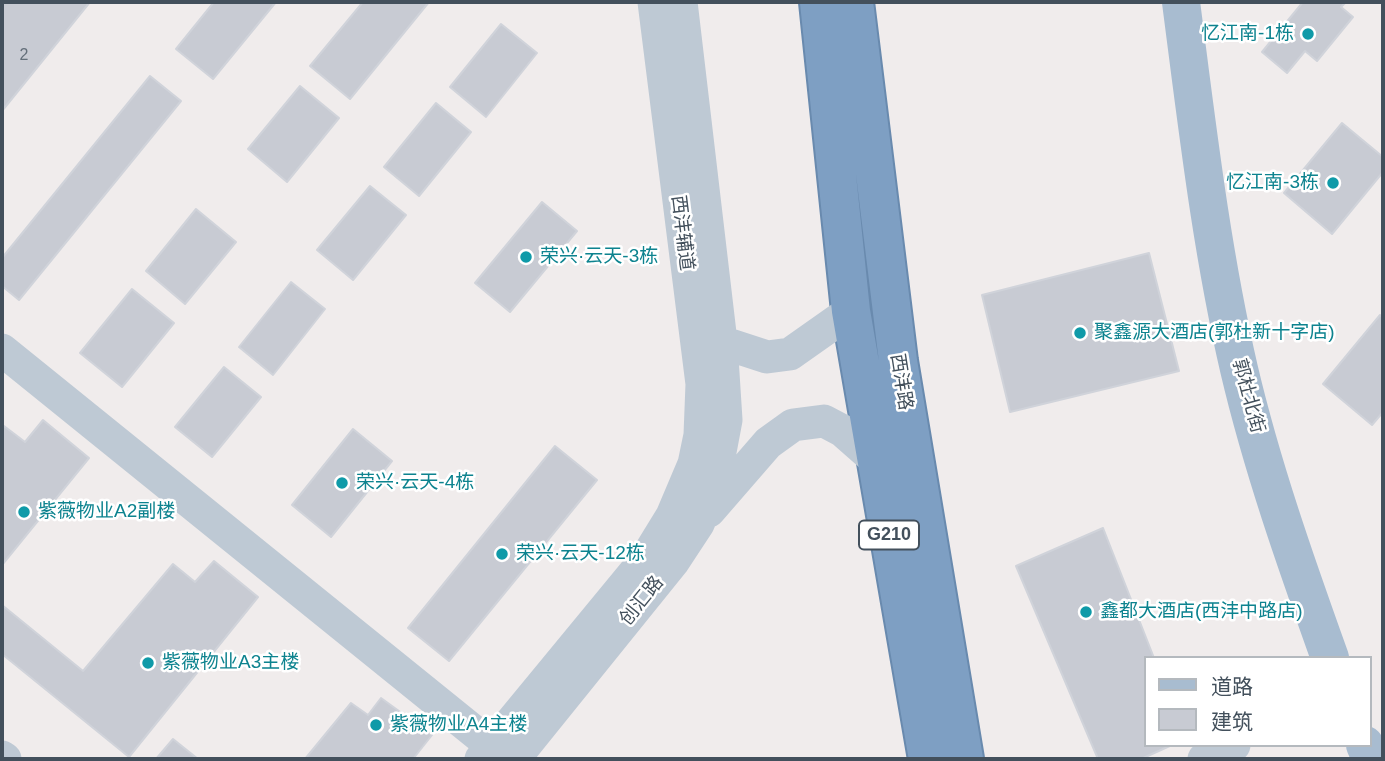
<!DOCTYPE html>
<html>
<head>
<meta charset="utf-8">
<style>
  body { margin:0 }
  #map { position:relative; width:1385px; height:761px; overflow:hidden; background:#f0ecec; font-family:Helvetica,"Noto Sans SC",sans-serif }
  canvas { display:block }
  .frame { position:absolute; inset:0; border:4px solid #43505c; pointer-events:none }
  .legend { position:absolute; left:1144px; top:656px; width:228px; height:91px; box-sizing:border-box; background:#fff; border:2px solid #b4b9be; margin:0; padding:9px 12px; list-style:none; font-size:21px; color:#43505c }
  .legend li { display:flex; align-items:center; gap:14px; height:35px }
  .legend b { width:35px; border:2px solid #b4b9be }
</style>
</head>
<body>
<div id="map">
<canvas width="1385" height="761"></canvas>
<div class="frame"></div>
<ul class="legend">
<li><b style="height:9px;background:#a8bcd0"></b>道路</li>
<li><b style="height:19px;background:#c8cbd3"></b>建筑</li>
</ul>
</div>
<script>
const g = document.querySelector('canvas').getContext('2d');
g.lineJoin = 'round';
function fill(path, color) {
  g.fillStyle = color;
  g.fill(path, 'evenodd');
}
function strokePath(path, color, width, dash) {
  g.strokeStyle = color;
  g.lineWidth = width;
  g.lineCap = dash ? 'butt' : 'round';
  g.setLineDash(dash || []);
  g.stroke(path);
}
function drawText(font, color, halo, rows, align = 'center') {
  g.font = font + ' Helvetica,"Noto Sans SC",sans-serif';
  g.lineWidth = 5;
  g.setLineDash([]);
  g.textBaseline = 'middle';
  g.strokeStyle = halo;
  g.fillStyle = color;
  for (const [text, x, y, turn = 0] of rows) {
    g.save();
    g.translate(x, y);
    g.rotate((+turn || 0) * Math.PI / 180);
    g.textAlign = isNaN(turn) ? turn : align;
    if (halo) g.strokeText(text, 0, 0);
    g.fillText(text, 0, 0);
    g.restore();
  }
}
const building = new Path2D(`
  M2,2H90L2,111Z
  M214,2H276L213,79L176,49Z
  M363,2H429L350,99L310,66Z
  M1303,2H1346L1341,7L1353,17L1317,61L1305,51L1287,73L1262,52Z
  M501,24L537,53L486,117L450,87Z
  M150,76L181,101L19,300L2,286V258Z
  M300,86L339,118L287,182L248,149Z
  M436,103L471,132L419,196L384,167Z
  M1342,123L1383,157V172L1332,234L1284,193Z
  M370,186L406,215L353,280L317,250Z
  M542,202L577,231L510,312L475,283Z
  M196,209L236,242L185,304L146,271Z
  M1149,253L1179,371L1010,412L982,295Z
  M291,282L325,309L273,375L239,347Z
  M132,289L174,323L122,387L80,353Z
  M1380,315L1383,318V412L1372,425L1323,384Z
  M224,367L261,397L212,457L175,427Z
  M43,420L89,458L2,565V429L4,426L25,442Z
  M353,429L392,461L331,537L292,505Z
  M555,446L597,480L449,661L408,628Z
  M1103,528L1154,658H1145V745H1172L1141,759H1098L1016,566Z
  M214,561L258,597L129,757L2,654V605L83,671L173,564L195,582Z
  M381,698L432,735L413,759H305L351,703L368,715Z
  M173,739L198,759H156Z`);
fill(building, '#c8cbd3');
strokePath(building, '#d0d3da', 2);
const highway = new Path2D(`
  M819,2L851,311L928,759
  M854,2L898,361L964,759`);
strokePath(highway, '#698aae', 42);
strokePath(new Path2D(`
  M721,342L767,357L790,354L851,311
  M2,350L492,746
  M709,511L768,443L793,425L824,421L843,431L876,460
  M2,757L5,759
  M481,759L645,560L672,516L694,464L700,435L702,384L654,2
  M514,759L673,562L698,524L713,489L726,420L721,342L681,2
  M1204,759L1234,745`), '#bec9d4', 33);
strokePath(new Path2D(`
  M1181,2C1197,125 1211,248 1239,369C1262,467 1296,563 1330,658
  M1365,745L1371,759`), '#a8bcd0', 38);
strokePath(highway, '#7e9fc3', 38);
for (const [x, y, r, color] of [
  [1308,34,7,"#0f9aa8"],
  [1333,183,7,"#0f9aa8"],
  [526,257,7,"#0f9aa8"],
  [1080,333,7,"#0f9aa8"],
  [342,483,7,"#0f9aa8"],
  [24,512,7,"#0f9aa8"],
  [502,554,7,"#0f9aa8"],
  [1086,612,7,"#0f9aa8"],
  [148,663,7,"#0f9aa8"],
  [376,725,7,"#0f9aa8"]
]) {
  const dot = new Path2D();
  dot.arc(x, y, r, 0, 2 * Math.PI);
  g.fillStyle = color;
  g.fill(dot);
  strokePath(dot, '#fff', 2.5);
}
drawText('16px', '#646f7a', null, [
  ["2",24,56]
]);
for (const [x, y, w] of [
  [889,535,60]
]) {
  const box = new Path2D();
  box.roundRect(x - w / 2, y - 14.5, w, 29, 5);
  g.fillStyle = '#fff';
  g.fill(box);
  strokePath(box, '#43505c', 2);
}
drawText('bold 18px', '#43505c', null, [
  ["G210",889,535]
]);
drawText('19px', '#0d838f', '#fff', [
  ["忆江南-1栋",1294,34,"right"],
  ["忆江南-3栋",1319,183,"right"],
  ["荣兴·云天-3栋",540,257],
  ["聚鑫源大酒店(郭杜新十字店)",1094,333],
  ["荣兴·云天-4栋",356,483],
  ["紫薇物业A2副楼",38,512],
  ["荣兴·云天-12栋",516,554],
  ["鑫都大酒店(西沣中路店)",1100,612],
  ["紫薇物业A3主楼",162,663],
  ["紫薇物业A4主楼",390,725]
], 'left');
drawText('19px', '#43505c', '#fff', [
  ["西沣辅道",682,233,83],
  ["西沣路",901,382,81],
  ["郭杜北街",1248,396,75],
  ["创汇路",642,601,-51]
]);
</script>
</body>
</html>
